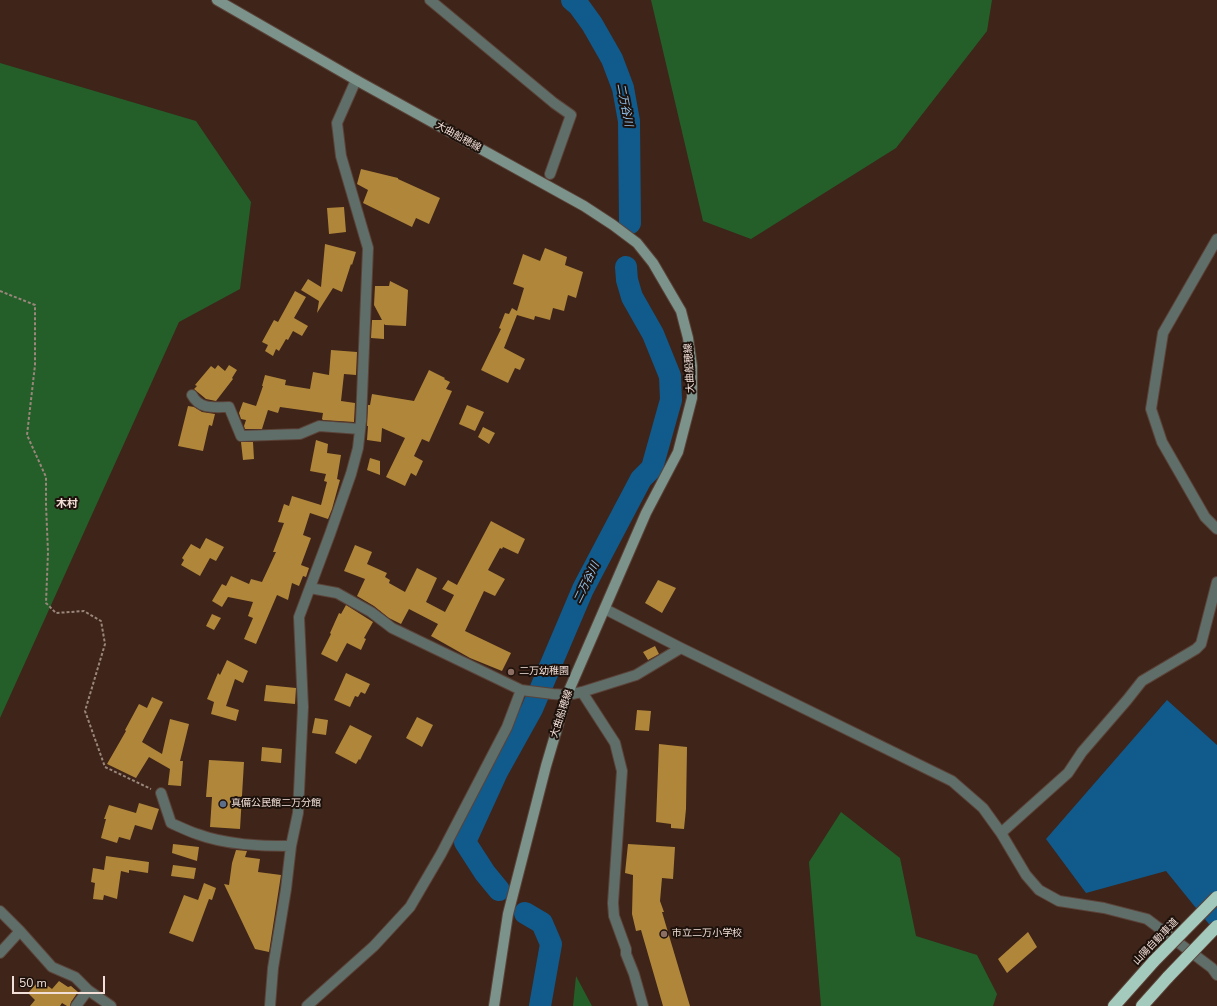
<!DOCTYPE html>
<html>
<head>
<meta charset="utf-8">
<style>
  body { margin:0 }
  #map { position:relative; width:1217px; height:1006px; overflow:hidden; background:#3e2419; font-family:"Nunito Sans",sans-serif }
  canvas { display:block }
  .scale { position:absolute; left:12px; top:976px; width:93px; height:18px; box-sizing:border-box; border:2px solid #f2e0d8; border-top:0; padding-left:5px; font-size:12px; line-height:14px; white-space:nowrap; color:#f2e0d8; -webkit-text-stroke:3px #1d110c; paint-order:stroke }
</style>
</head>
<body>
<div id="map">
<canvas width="1217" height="1006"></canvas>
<div class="scale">50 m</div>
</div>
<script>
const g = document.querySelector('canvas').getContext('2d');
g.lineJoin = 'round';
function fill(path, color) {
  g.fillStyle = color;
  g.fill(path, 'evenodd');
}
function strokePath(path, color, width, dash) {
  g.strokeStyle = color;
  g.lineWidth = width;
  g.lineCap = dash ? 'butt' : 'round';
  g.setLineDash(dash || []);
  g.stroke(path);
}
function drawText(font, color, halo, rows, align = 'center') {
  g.font = font + ' "Nunito Sans","Noto Sans JP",sans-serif';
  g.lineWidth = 4;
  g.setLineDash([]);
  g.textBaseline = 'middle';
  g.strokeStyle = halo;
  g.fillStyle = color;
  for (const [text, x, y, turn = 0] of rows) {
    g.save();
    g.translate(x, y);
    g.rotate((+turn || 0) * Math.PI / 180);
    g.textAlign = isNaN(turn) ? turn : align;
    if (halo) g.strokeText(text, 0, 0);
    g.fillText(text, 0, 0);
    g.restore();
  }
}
fill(new Path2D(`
  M651,0H992L987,31L896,148L751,239L703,221Z
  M0,63L196,121L251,202L240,289L179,322L0,718Z
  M841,812L900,858L916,936L977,955L997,994L993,1006H821L809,862Z
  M576,976L592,1006H573Z`), '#245f29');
fill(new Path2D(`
  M1167,700L1217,745V934L1166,871L1086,893L1046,839Z`), '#115a8c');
strokePath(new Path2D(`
  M572,0L579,6L592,24L612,59L623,88L629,121L630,223
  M499,890L485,873L465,842L497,772L532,709L583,589L641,479L652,468L671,400L670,376L653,334L632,297L627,280L626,267
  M525,913L542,923L551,944L540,1006`), '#115a8c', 22);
fill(new Path2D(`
  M361,169L398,178V179L440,198L429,224L416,218L412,227L363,203L368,190L357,184Z
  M344,207L346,232L329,234L327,208Z
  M325,244L356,252L352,265L351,264L342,292L333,288L317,313L319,301L301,290L308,279L321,287Z
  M545,248L567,257L565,265L583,272L576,298L568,295L564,311L553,308L550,320L535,316L534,320L517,315L504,348L525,359L520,370L515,368L508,383L481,370L501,329L499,328L505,313L509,314L512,308L517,311L524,288L513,284L523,254L540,261Z
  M390,281L408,290L406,326L385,325L384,324V339L371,338L372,320H382L374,305L375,286H389Z
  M295,291L306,297L294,318L308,326L302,336L293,331L288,340L286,339L279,351L276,349L273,356L265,351L268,345L262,342L274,320L278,322Z
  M331,350L357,352L356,375L344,374L341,401L355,403L354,422L323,420L322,419L323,413L280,407L278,413L268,410L262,429H245L244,426L246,420L241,419L239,413L243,402L256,406L263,386H262L265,375L286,380L285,385L310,389L313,372L329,375Z
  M218,365L225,371L229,365L237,370L232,378L233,379L216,401L206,399L194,389L197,386L195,385L211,366L215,369Z
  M429,370L445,378L444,379L450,382L446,389L452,391L429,442L422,439L414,456L423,461L416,476L411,473L405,486L386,477L405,438L382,428L381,442L367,440L368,426H367L368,405H370L372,394L414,401Z
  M467,405L484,412L475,431L459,424Z
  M188,406L194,407L202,412L215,414L212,426L209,425L203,451L178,446Z
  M483,427L495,433L489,444L478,437Z
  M316,440L328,444L327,453L341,455L337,479L340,480L332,509L328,519L310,513L303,535L311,538L301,565L309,568L306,577L303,576L299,586L292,583L288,600L277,595L256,644L244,639L253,618L248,616L253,602L228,597L222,607L212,601L222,584L226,586L231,576L249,584L251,579L262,582L276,552H273L284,523L278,522L284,504L289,506L292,496L321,505L327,482L324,481L326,474L310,471Z
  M241,442H253L254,459L243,460Z
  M370,458L380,461V475L367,470Z
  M491,521L525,539L518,554L503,547L502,549L500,548L488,570L505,579L495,596L484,591L465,631L511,653L502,671L470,658L431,636L438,624L409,609L401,624L389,618L374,606L357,596L365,579L344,571L355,545L372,552L367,564L387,573L385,577L390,580L389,583L405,592L417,568L437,578L426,602L445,612L454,595L442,589L448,580L457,585Z
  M206,538L224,547L216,561L210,558L200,576L181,565L184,560L182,558L191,544L200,549Z
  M658,580L676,588L662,613L645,603Z
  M346,605L373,622L364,638L366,639L361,650L347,643L337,662L321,654L331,634L330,633L339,613L341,614Z
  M212,614L221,618L214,630L206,626Z
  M655,646L659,654L648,660L643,652Z
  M227,660L248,671L243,683L235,679L226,706L239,710L236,721L211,714L214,702L207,699L218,673L220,675Z
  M346,673L370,684L365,694L361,692L358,697L355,696L350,707L334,700Z
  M266,685L296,688L295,704L264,701Z
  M152,697L163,702L142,742L162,754L170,719L189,724L180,761H183L181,786L168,785L170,769L149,757L136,778L107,764L126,731L125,730L139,704L147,708Z
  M637,710L651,711L649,731L635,730Z
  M417,717L433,725L422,747L406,738Z
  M315,718L328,720L326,735L312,733Z
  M350,725L372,736L360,760L359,759L356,764L335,753Z
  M659,744L687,747L686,809L684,829L671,828V824L656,822Z
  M262,747L282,749L281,763L261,761Z
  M209,760L244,762L240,829L210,827L212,797H206Z
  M139,803L159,809L152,830L135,825L130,840L119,837L117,843L101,838L106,819H104L109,805L136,813Z
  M173,844L199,847L197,861L172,853Z
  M628,844L675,847L673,879L662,878L660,901L664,912H662L690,1006H663L641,930L636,931L632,914L633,875L625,873Z
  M236,850L247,851L245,857L260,859L258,872L281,875L269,952L255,949L224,884L229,885L232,863Z
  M106,856L149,862L148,873L129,870V873L121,871L117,899L104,895L103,900L93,899L95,883L91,882L93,868L104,870Z
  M173,865L196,868L194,879L171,876Z
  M204,883L216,888L212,900L209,899L193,942L169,933L184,895L198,900Z
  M1028,932L1037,947L1007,973L998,959Z
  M59,981L68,987L71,986L78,992L71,1002L70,1006H67L62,1003L60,1006H30L35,1000L28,993L38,982L46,988L48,986L52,989Z`), '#b0863b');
const minor = new Path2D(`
  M430,0L554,103L571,115L550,174
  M1217,239L1163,333L1151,409L1162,442L1205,517L1217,529
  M192,395C200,410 214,407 229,407L241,436L300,434L319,426L360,429
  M310,588L337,593L371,612L392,628L521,690L553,694L567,695L582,692L636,675L681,648
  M605,609L681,648L952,781L983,808L1001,833L1026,875L1039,890L1059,901L1104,908L1147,919L1212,968L1217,975
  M582,692L615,743L622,771L613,903L614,916L626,949V954L634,974L643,1006
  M161,793L171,823C180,827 188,831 197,834C227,845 260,846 291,846
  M1001,833L1068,773L1082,752L1127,700L1142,681L1196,649L1201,644L1217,582
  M0,911L20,931
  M0,953L20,931L52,967L75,977L88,990L111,1006
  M76,1006L88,990
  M270,1006L273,968L286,889L291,846L298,813L303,707L299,617L330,534L351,474L358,448L361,421L368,248L341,156L337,123L356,80
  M307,1006L374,946L410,907L441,854L507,727L521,690`);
const secondary = new Path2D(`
  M217,0L356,80L584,206L613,225L637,243L653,263L681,311L688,338L692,366V398L678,452L646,513L567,695L546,766L508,914L494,1006`);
const motorway = new Path2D(`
  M1114,1006L1154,961
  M1142,1006L1168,977`);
strokePath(minor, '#5b4238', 12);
strokePath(secondary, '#5b4238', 12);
strokePath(motorway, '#5b4238', 14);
strokePath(new Path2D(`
  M0,291L35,305V365L27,435L46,477V505L48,552L46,603L56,613L84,611L101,621L105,644L85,711L105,767L151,789`), '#9b867c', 2, [3, 2]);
strokePath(minor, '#5f6e69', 10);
strokePath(secondary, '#7b938b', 10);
strokePath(motorway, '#a4cabd', 12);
const motorwayBridge = new Path2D(`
  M1154,961L1217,897
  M1168,977L1217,926`);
strokePath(motorwayBridge, '#5b4238', 14, []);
strokePath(motorwayBridge, '#a4cabd', 12);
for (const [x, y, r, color] of [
  [511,672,4,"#8d6e63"],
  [223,804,4,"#5c6f8a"],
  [664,934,4,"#8d6e63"]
]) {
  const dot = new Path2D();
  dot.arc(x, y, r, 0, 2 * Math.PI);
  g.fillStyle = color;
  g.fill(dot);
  strokePath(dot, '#1d110c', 1.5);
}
drawText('10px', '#f2e0d8', '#1d110c', [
  ["大曲船穂線",458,137,29],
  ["大曲船穂線",690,368,-93],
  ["大曲船穂線",562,714,-72],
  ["山陽自動車道",1156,942,-46]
]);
drawText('10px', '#f2e0d8', '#1d110c', [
  ["二万幼稚園",519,672],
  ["真備公民館二万分館",231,804],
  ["市立二万小学校",672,934]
], 'left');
drawText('italic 11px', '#92c4ef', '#1d110c', [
  ["二万谷川",624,105,79],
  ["二万谷川",587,583,-64]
]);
drawText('bold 11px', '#f2e0d8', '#1d110c', [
  ["木村",67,504]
]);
</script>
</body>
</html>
